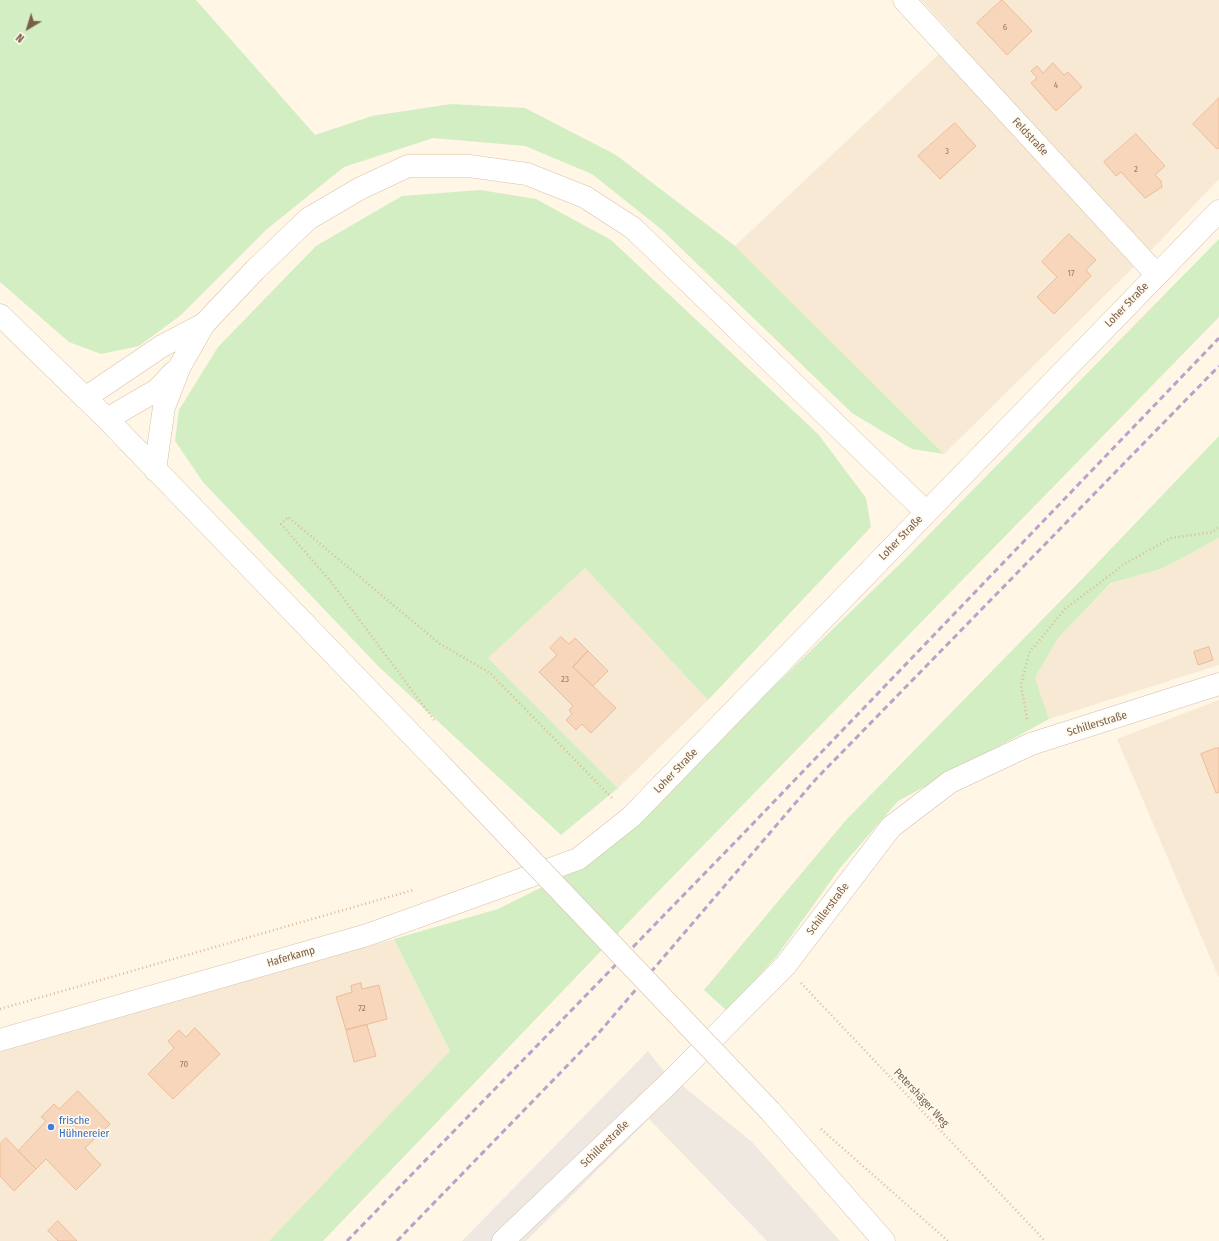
<!DOCTYPE html>
<html>
<head>
<meta charset="utf-8">
<style>
  body { margin:0 }
  #map { position:relative; width:1219px; height:1241px; overflow:hidden; background:#fff6e6; font-family:"Fira Sans Condensed",sans-serif }
  canvas { display:block }
  .north { position:absolute; left:8px; top:8px; width:40px; height:40px; -webkit-text-stroke:3px #fffaef; paint-order:stroke; rotate:218deg; font-size:11px; font-weight:700; line-height:16px; text-align:center; color:#7b5d47 }
  .north::after { content:''; display:block; margin:auto; width:14px; height:18px; background:#7b5d47; clip-path:polygon(50% 0,100% 100%,50% 72%,0 100%) }
</style>
</head>
<body>
<div id="map">
<canvas width="1219" height="1241"></canvas>
<div class="north">N</div>
</div>
<script>
const g = document.querySelector('canvas').getContext('2d');
g.lineJoin = 'round';
function fill(path, color) {
  g.fillStyle = color;
  g.fill(path, 'evenodd');
}
function strokePath(path, color, width, dash) {
  g.strokeStyle = color;
  g.lineWidth = width;
  g.lineCap = dash ? 'butt' : 'round';
  g.setLineDash(dash || []);
  g.stroke(path);
}
function drawText(font, color, halo, rows, align = 'center') {
  g.font = font + ' "Fira Sans Condensed",sans-serif';
  g.lineWidth = 3.5;
  g.setLineDash([]);
  g.textBaseline = 'middle';
  g.strokeStyle = halo;
  g.fillStyle = color;
  for (const [text, x, y, turn = 0] of rows) {
    g.save();
    g.translate(x, y);
    g.rotate((+turn || 0) * Math.PI / 180);
    g.textAlign = isNaN(turn) ? turn : align;
    if (halo) g.strokeText(text, 0, 0);
    g.fillText(text, 0, 0);
    g.restore();
  }
}
fill(new Path2D(`
  M921,0H1219V179L1158,243L944,454L735,246L956,38Z
  M1219,538V665L1049,719L1035,678L1058,638L1112,583L1161,569Z
  M585,568L708,700L618,788L488,658Z
  M1219,700V978L1117,739Z
  M394,939L450,1051L269,1241H0V1052Z`), '#f7e9d3');
fill(new Path2D(`
  M648,1051L662,1069L752,1142L840,1241H767L649,1119L526,1241H462Z`), '#efe8e0');
fill(new Path2D(`
  M0,0H196L315,135L372,116L451,104L525,108L616,155L735,246L944,454L912,449L852,413L661,229L592,174L525,146L433,138L344,167L267,229L181,315L139,346L101,354L69,342L0,282Z
  M480,190L536,199L611,240L818,434L866,498L871,527L708,700L585,568L488,658L618,788L561,835L378,666L203,482L175,441L179,410L218,347L316,246L402,196Z
  M1219,239V317L646,904L323,1241H269L450,1051L394,939L498,909L593,862L903,561Z
  M1219,436V538L1161,569L1111,583L1058,638L1035,678L1049,719L898,801L840,868L776,957L727,1011L704,990L846,820L1084,577Z`), '#d2eec2');
const building = new Path2D(`
  M1002,0L1032,31L1007,55L977,23Z
  M1053,63L1064,75L1068,72L1082,87L1056,111L1031,83L1037,78L1031,71L1037,66L1043,73Z
  M1219,98V148L1217,149L1193,124Z
  M955,123L976,146L940,179L918,156Z
  M1136,134L1165,166L1155,175L1161,181L1162,187L1145,198L1121,172L1116,176L1104,162Z
  M1069,234L1096,260L1086,270L1091,276L1054,314L1037,297L1057,277L1042,262Z
  M561,637L569,644L575,638L588,651L573,667L616,708L591,733L582,724L576,730L566,720L572,714L569,710L573,706L539,672L557,655L550,648Z
  M1209,647L1213,660L1198,665L1194,652Z
  M588,651L608,671L593,686L573,667Z
  M1216,748H1219V792L1216,793L1201,754Z
  M361,983L362,989L379,985L387,1019L346,1030L336,997L352,992L351,986Z
  M367,1025L376,1056L354,1062L346,1030Z
  M195,1028L220,1054L173,1099L148,1074L174,1048L168,1041L179,1030L186,1037Z
  M78,1091L110,1124L85,1148L101,1165L76,1190L46,1159L36,1169L18,1151L46,1121L41,1117L54,1104L59,1109Z
  M6,1138L36,1169L14,1191L0,1176V1144Z
  M58,1221L77,1241H58L48,1231Z`);
fill(building, '#f7d6bb');
strokePath(building, '#ecbd99', 1);
const street = new Path2D(`
  M904,0L1157,275
  M503,1241L667,1085L785,966L891,827L950,782L1031,744L1219,684`);
const secondary = new Path2D(`
  M0,315L107,419L437,761
  M85,398L162,346L204,324
  M107,419L157,390L174,372
  M155,470L164,407L180,366L204,324L255,270L308,219L359,189L408,166H469L527,174L585,197L633,228L926,512
  M0,1040L367,935L578,859L631,817L1219,211
  M770,1111L884,1241`);
strokePath(street, '#d2beaa', 23);
strokePath(secondary, '#d8c1a9', 23);
strokePath(new Path2D(`
  M1027,719L1021,685L1029,653L1065,609L1126,563L1171,538L1213,532L1219,527
  M434,720L332,583L281,524L288,517L440,644L490,673L614,800
  M801,983L1045,1241
  M0,1009L413,890
  M821,1129L948,1241`), '#ddb99d', 2.5, [1, 3]);
strokePath(street, '#fff', 22);
strokePath(secondary, '#fff', 22);
strokePath(new Path2D(`
  M347,1241L741,836L1219,338
  M397,1241L597,1035L816,779L1219,366`), '#baa2cb', 3, [6, 4]);
const secondaryBridge = new Path2D(`
  M437,761L770,1111`);
strokePath(secondaryBridge, '#d8c1a9', 23, []);
strokePath(secondaryBridge, '#fff', 22);
for (const [x, y, r, color] of [
  [51,1127,4,"#3f7fe0"]
]) {
  const dot = new Path2D();
  dot.arc(x, y, r, 0, 2 * Math.PI);
  g.fillStyle = color;
  g.fill(dot);
  strokePath(dot, '#fffaef', 1.5);
}
drawText('9px', '#9a7b64', null, [
  ["6",1005,27],
  ["4",1056,85],
  ["3",947,151],
  ["2",1136,169],
  ["17",1071,273],
  ["23",565,679],
  ["72",362,1008],
  ["70",184,1064]
]);
drawText('11px', '#7b5d47', '#fffaef', [
  ["Feldstraße",1030,137,47],
  ["Loher Straße",1127,305,-46],
  ["Loher Straße",901,538,-46],
  ["Schillerstraße",1097,724,-17],
  ["Loher Straße",676,771,-46],
  ["Schillerstraße",828,909,-53],
  ["Haferkamp",291,957,-16],
  ["Petershäger Weg",921,1098,47],
  ["Schillerstraße",605,1144,-44]
]);
drawText('11px', '#366cbe', '#fffaef', [
  ["frische",59,1121],
  ["Hühnereier",59,1134]
], 'left');
</script>
</body>
</html>
